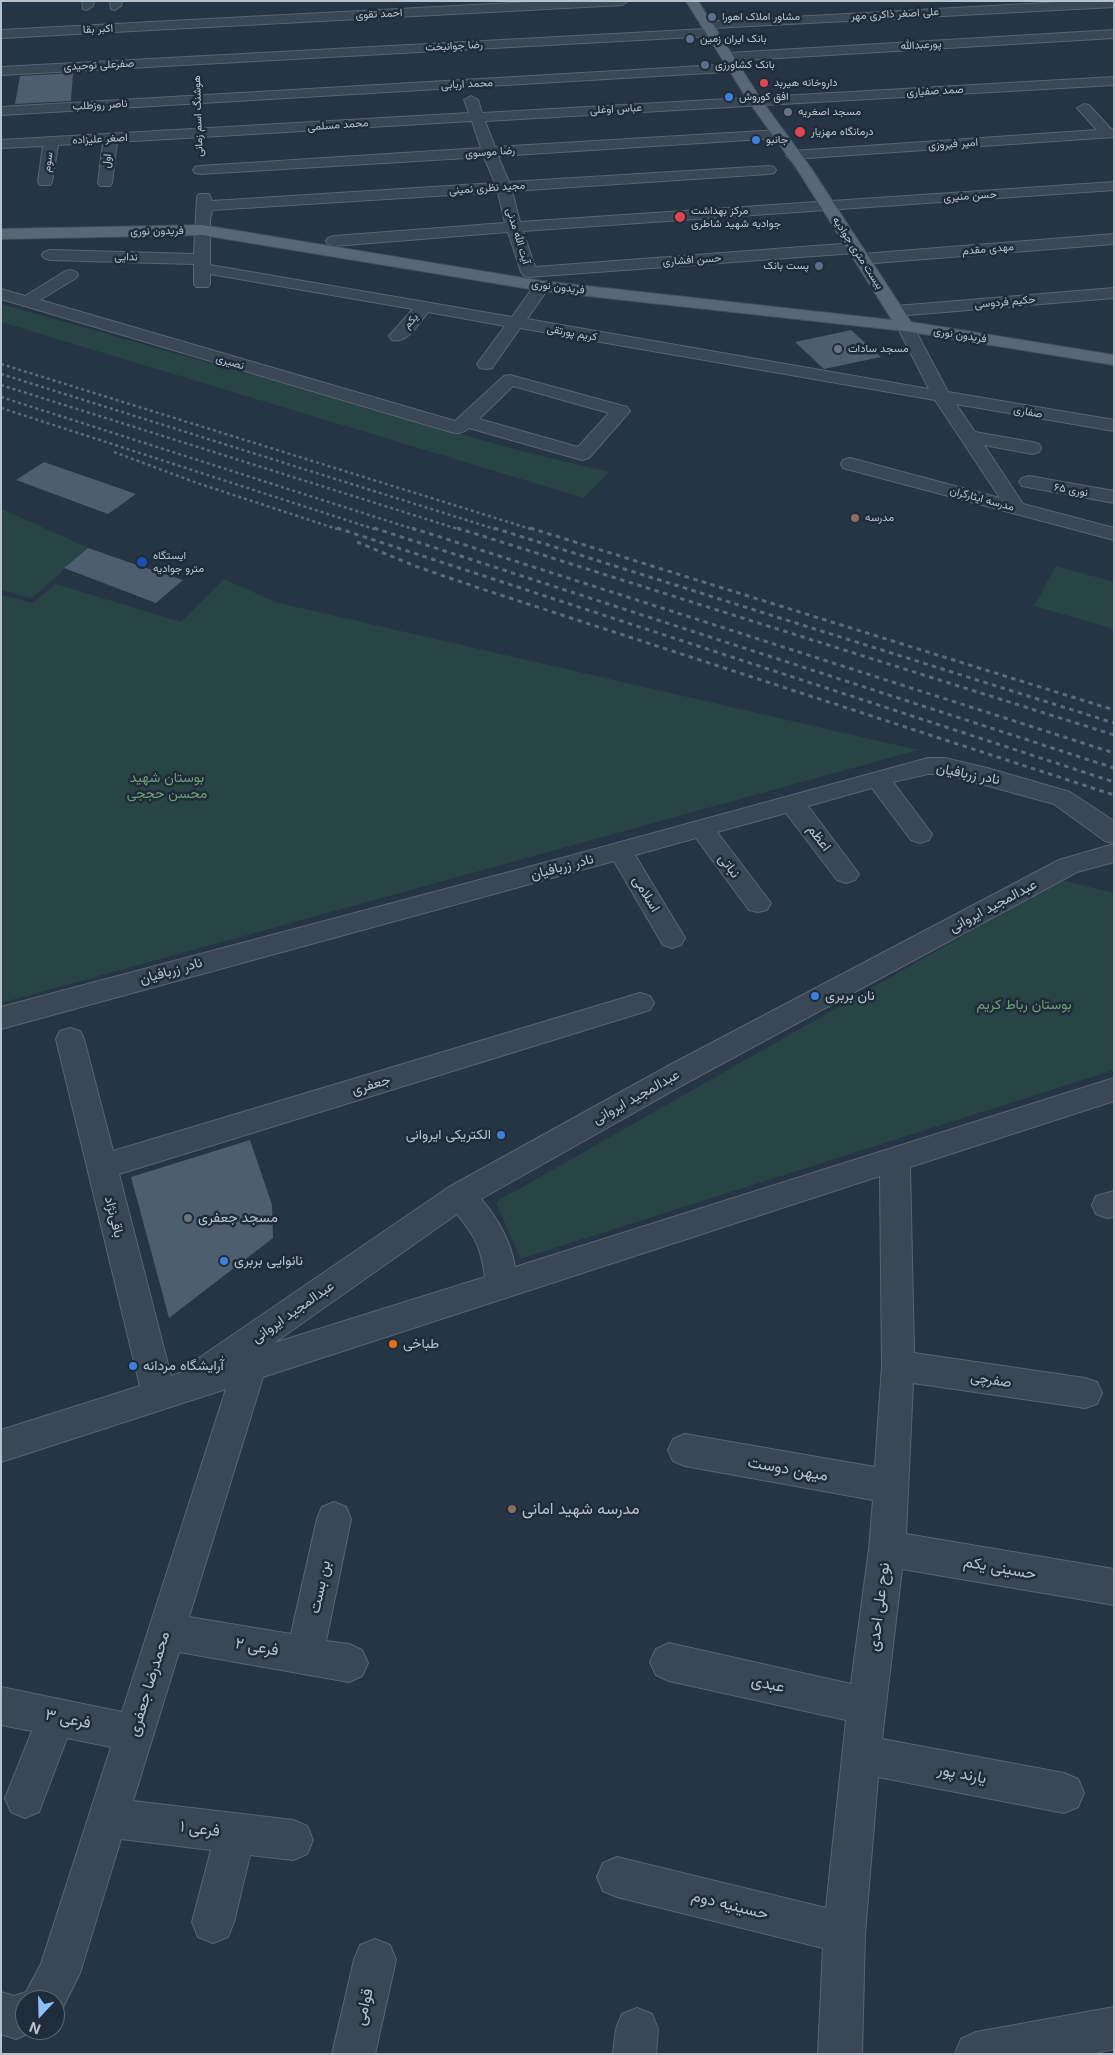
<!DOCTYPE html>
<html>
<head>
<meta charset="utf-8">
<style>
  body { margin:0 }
  #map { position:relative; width:1115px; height:2055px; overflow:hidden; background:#263544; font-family:Inter,sans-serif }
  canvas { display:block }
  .frame { position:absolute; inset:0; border:2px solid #b8c2cd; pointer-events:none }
  .north { position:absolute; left:15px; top:1990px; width:50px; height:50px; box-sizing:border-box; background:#1f2c39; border:1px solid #5c6874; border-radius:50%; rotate:201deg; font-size:14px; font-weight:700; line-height:20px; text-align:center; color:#b8c2cd }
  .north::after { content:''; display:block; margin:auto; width:18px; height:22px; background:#8ec0fc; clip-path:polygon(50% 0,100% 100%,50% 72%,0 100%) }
</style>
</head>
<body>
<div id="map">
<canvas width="1115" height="2055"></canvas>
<div class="frame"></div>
<div class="north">N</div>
</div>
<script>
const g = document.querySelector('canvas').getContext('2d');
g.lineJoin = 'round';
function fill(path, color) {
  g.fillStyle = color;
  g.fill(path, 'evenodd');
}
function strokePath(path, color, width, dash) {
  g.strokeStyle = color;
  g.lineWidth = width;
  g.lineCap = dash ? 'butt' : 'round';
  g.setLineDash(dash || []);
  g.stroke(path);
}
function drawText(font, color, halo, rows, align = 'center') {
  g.font = font + ' Inter,Vazirmatn,sans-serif';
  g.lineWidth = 5;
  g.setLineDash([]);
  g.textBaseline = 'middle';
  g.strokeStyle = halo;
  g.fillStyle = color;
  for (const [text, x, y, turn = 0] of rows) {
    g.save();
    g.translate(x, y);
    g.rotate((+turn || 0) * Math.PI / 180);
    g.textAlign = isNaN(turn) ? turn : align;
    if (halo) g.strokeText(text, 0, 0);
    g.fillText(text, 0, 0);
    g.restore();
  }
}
fill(new Path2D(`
  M1,304L521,451L609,472L584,498L1,322Z
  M1,508L2,509L88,548L64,568L61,573L31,598L1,590Z
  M1056,566L1114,582V629L1034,606Z
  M224,579L275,602L918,750L1,1003V595L32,603L56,584L181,622Z
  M1061,880L1114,893V1070L520,1259L496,1202Z`), '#284445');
fill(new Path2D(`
  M73,73L71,101L15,104L20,76Z
  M851,330L881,357L824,369L795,342Z
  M44,462L136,494L108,514L16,480Z
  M88,548L134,564L183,580L156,603L64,568Z
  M250,1140L272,1205L273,1238L169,1318L131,1177Z`), '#4f5e6f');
const minor = new Path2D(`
  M82,1H94L93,6L87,10L83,9Z
  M110,1H122L121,6L115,10L111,9Z
  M549,1H628L622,5L1,38V30Z
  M1080,1H1114V7L713,28L718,32L712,36L1,75V67L706,29L701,25L703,22Z
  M1114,30V38L728,61L722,57L728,53Z
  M736,64L742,68L741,71L1,115V107Z
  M1114,77V85L485,121L495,147L779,130L786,134L779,138L498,156L509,182L769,166L774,167L776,170L774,173L769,174L512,191L520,222L1114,182V190L523,231L535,267L855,243L861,245L863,248L861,251L855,253L529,277L523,275L521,272L508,232L334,246L328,244L326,241L328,238L334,236L505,223L498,192L212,210L210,220V265L512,317L536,283H548L550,286L527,319L929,389L897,326L899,322H911L948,392L1114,420V431L956,404L975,432L1032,442L1039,444L1041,448L1039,452L1032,454L984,445L1023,504L1114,528V540L843,468L841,464L843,460L850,458L1000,498L935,400L520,328L492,368L486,369L480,368L477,364L505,326L428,312C419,323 408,344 392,340L389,336L413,309L210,274V284L208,287H196L194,284V264L50,260L44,258L42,255L44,252L50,250L194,254L197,197L199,194H209L212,201L495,183L484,157L200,174L195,173L193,170L195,167L200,166L481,148L472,121L117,142L112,183L110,186H100L98,183L103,142L58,145L52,182L50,185H40L38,182L43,146L1,148V140L469,113L464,100L471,96L478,100L482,113Z
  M1084,104L1089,105L1111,129H1114V137L793,159L788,158L786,155L788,152L793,151L1097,130L1077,108Z
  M1114,234V244L862,264L856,262L854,259L856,256L862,254Z
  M70,270L76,272L78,275L76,278L40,300L455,421L504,376L510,375L627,407L630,411L589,458L582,460L469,428C463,433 459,434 451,432L1,299V289L25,296L64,272ZM513,386L609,413L578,447L479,419Z
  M1114,288V298L896,316L890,315L888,311L890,307L896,306Z
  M1029,476L1114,491V503L1022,486L1019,482L1022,478Z
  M928,758H945L987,768L1070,792L1114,821V843L1105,841L1054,804L945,774H928L893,782L932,834L929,840L920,843L911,840L872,788L808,806L859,874L855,880L846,883L837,880L786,813L717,832L771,903L767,910L758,912L749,910L696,838L635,855L685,938L681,945L672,948L663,945L614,861L1,1029V1007L566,857Z
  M1114,844V862L1077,872L688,1082L481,1199C498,1219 511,1242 515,1267L1114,1078V1101L910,1167L914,1353L1085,1378L1097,1382L1102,1393L1097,1404L1085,1408L913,1383L906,1534L1114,1569V1605L902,1569L882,1739L1064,1773L1078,1779L1084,1793L1078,1807L1064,1813L878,1777L865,1933L862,2054H818L823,1948L617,1897L603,1891L597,1877L603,1863L617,1857L826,1908L846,1720L669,1681L656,1675L650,1662L656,1649L669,1643L851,1684L869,1549L873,1500L685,1466L673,1461L668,1450L673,1439L685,1434L875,1467L882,1366L880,1176L263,1377L189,1617L291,1634L317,1519L322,1507L334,1502L346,1507L351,1519L326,1641L349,1644L362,1650L368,1663L362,1676L349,1682L179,1652L133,1801L293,1820L307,1826L313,1840L307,1854L293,1860L250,1855L234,1922L228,1937L213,1943L198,1937L192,1922L211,1850L121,1839L80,1973L59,2015L55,2017V2000H25V2030H36L16,2039L1,2034V1992L14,1996L26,1992L41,1964L111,1747L67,1738L39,1812L25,1818L11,1812L5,1798L32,1731L1,1725V1687L122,1712L226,1389L1,1462V1430L140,1386L56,1039L60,1031L70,1028L80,1031L84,1039L113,1151L640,993L650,996L654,1003L650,1010L119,1174L171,1376L192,1369L196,1360L449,1187L668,1066L1059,860ZM457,1214C476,1238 481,1247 485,1277L274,1343Z
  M1114,1191V1217L1107,1218L1096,1214L1092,1205L1096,1196Z
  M375,1939L390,1945L396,1960L375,2054H332L354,1960L360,1945Z
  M1114,2007V2049L1091,2054H955L961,2039L976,2032Z
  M637,2008L652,2014L658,2029L656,2054H613L616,2029L622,2014Z`);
const major = new Path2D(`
  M686,1H698L762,101L811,168L911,322L1114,355V365L905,331L542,291L202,235L1,239V229L202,225L542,281L892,320L797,169L749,102Z`);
strokePath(minor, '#596571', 2);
strokePath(major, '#44505d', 2);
fill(minor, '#3a4754');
fill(major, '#596673');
strokePath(new Path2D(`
  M1,364L534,530
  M1,374L498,530
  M1,385L461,530
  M1,397L416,530
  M1,408L377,530
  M114,452L197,483L340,530`), '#5c6b7b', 2.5, [3, 3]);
strokePath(new Path2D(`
  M337,528L1114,782
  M374,528L1114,768
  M412,528L1114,753
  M457,528L1114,735
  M494,528L1114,723
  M530,528L1114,710
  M357,542L415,566L479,588L1114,795`), '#5c6b7b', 3, [4.5, 4.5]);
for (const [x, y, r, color] of [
  [712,17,5,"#5c6f8a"],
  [690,39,5,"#5c6f8a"],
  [705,65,5,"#5c6f8a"],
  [764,83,5,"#e0444e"],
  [729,97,5,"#3f7fe0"],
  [788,112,5,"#6b7280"],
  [800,132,6,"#e0444e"],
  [756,140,5,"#3f7fe0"],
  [680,217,6,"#e0444e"],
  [819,266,5,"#5c6f8a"],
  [838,349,5,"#6b7280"],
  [855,518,5,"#8d6e63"],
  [142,562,6,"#1a4fb4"],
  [815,996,5,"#3f7fe0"],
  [501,1135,5,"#3f7fe0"],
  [188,1218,5,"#6b7280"],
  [224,1261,5,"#3f7fe0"],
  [393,1344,5,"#e8710a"],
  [133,1366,5,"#3f7fe0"],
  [512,1509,5,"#8d6e63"]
]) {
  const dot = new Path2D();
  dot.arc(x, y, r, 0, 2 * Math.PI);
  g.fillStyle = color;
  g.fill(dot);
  strokePath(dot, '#1f2c39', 2);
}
drawText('11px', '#b8c2cd', '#1f2c39', [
  ["احمد تقوی",379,14,-3],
  ["علی اصغر ذاکری مهر",895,14,-3],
  ["اکبر بقا",98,29,-3],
  ["پورعبدالله",921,45,-3],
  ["رضا جوانبخت",454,46,-3],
  ["صفرعلی توحیدی",99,65,-3],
  ["محمد اربابی",467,84,-3],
  ["صمد صفیاری",935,91,-3],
  ["ناصر روزطلب",100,105,-3],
  ["عباس اوغلی",616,109,-3],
  ["هوشنگ اسم زمانی",198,116,-92],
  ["محمد مسلمی",338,125,-4],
  ["اصغر علیزاده",100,139,-3],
  ["امیر فیروزی",953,144,-4],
  ["رضا موسوی",490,152,-4],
  ["اول",107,161,-84],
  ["سوم",48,162,-83],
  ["مجید نظری نمینی",487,188,-4],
  ["حسن منیری",970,196,-4],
  ["فریدون نوری",157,231,-1],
  ["آیت‌ الله مدنی",518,236,73],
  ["مهدی مقدم",988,249,-5],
  ["بیست متری جوادیه",858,253,57],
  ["ندایی",126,257,1],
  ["حسن افشاری",692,260,-4],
  ["فریدون نوری",558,287,7],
  ["حکیم فردوسی",1005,302,-5],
  ["یکم",411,321,-48],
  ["کریم پورتقی",572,333,10],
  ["فریدون نوری",960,335,9],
  ["نصیری",230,362,17],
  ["صفاری",1028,412,10],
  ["نوری ۶۵",1071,490,10],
  ["مدرسه ایثارگران",982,499,15]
]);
drawText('11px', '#b8c2cd', '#1f2c39', [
  ["مشاور املاک اهورا",722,17],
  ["بانک ایران زمین",700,39],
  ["بانک کشاورزی",715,65],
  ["داروخانه هیربد",774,83],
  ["افق کوروش",739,97],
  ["مسجد اصغریه",798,112],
  ["درمانگاه مهزیار",811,132],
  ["جانبو",766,140],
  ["مرکز بهداشت",691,211],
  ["جوادیه شهید شاطری",691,224],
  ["پست بانک",809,266,"right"],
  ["مسجد سادات",848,349],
  ["مدرسه",865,518],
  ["ایستگاه",153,556],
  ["مترو جوادیه",153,569]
], 'left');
drawText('14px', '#b8c2cd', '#1f2c39', [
  ["نادر زربافیان",968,774,11],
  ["اعظم",819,838,53],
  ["نباتی",729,866,53],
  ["نادر زربافیان",562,867,-15],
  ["اسلامی",646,894,59],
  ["عبدالمجید ایروانی",993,906,-28],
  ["نادر زربافیان",171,971,-16],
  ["جعفری",371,1085,-17],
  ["عبدالمجید ایروانی",636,1097,-29],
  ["باقی‌نژاد",114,1217,76],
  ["عبدالمجید ایروانی",293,1312,-35],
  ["صفرچی",991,1380,8]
]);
drawText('14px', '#6e9f76', '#1f2c39', [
  ["بوستان شهید",167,778],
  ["محسن حججی",167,794],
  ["بوستان رباط کریم",1024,1005]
]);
drawText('14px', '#b8c2cd', '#1f2c39', [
  ["نان بربری",825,996],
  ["الکتریکی ایروانی",491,1135,"right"],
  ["مسجد جعفری",198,1218],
  ["نانوایی بربری",234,1261],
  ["طباخی",403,1344],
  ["آٰرایشگاه مردانه",143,1366]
], 'left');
drawText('16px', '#b8c2cd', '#1f2c39', [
  ["میهن دوست",788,1469,10],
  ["حسینی یکم",1000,1568,10],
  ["بن بست",320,1587,-78],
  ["نوح علی احدی",879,1607,-83],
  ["فرعی ۲",257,1647,10],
  ["محمدرضا جعفری",149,1684,-73],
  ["عبدی",768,1684,13],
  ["فرعی ۳",68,1719,11],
  ["یارند پور",962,1774,11],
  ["فرعی ۱",200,1829,7],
  ["حسینیه دوم",730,1905,14],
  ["قوامی",364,2007,-77]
]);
drawText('16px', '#b8c2cd', '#1f2c39', [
  ["مدرسه شهید امانی",522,1509]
], 'left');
</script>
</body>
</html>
